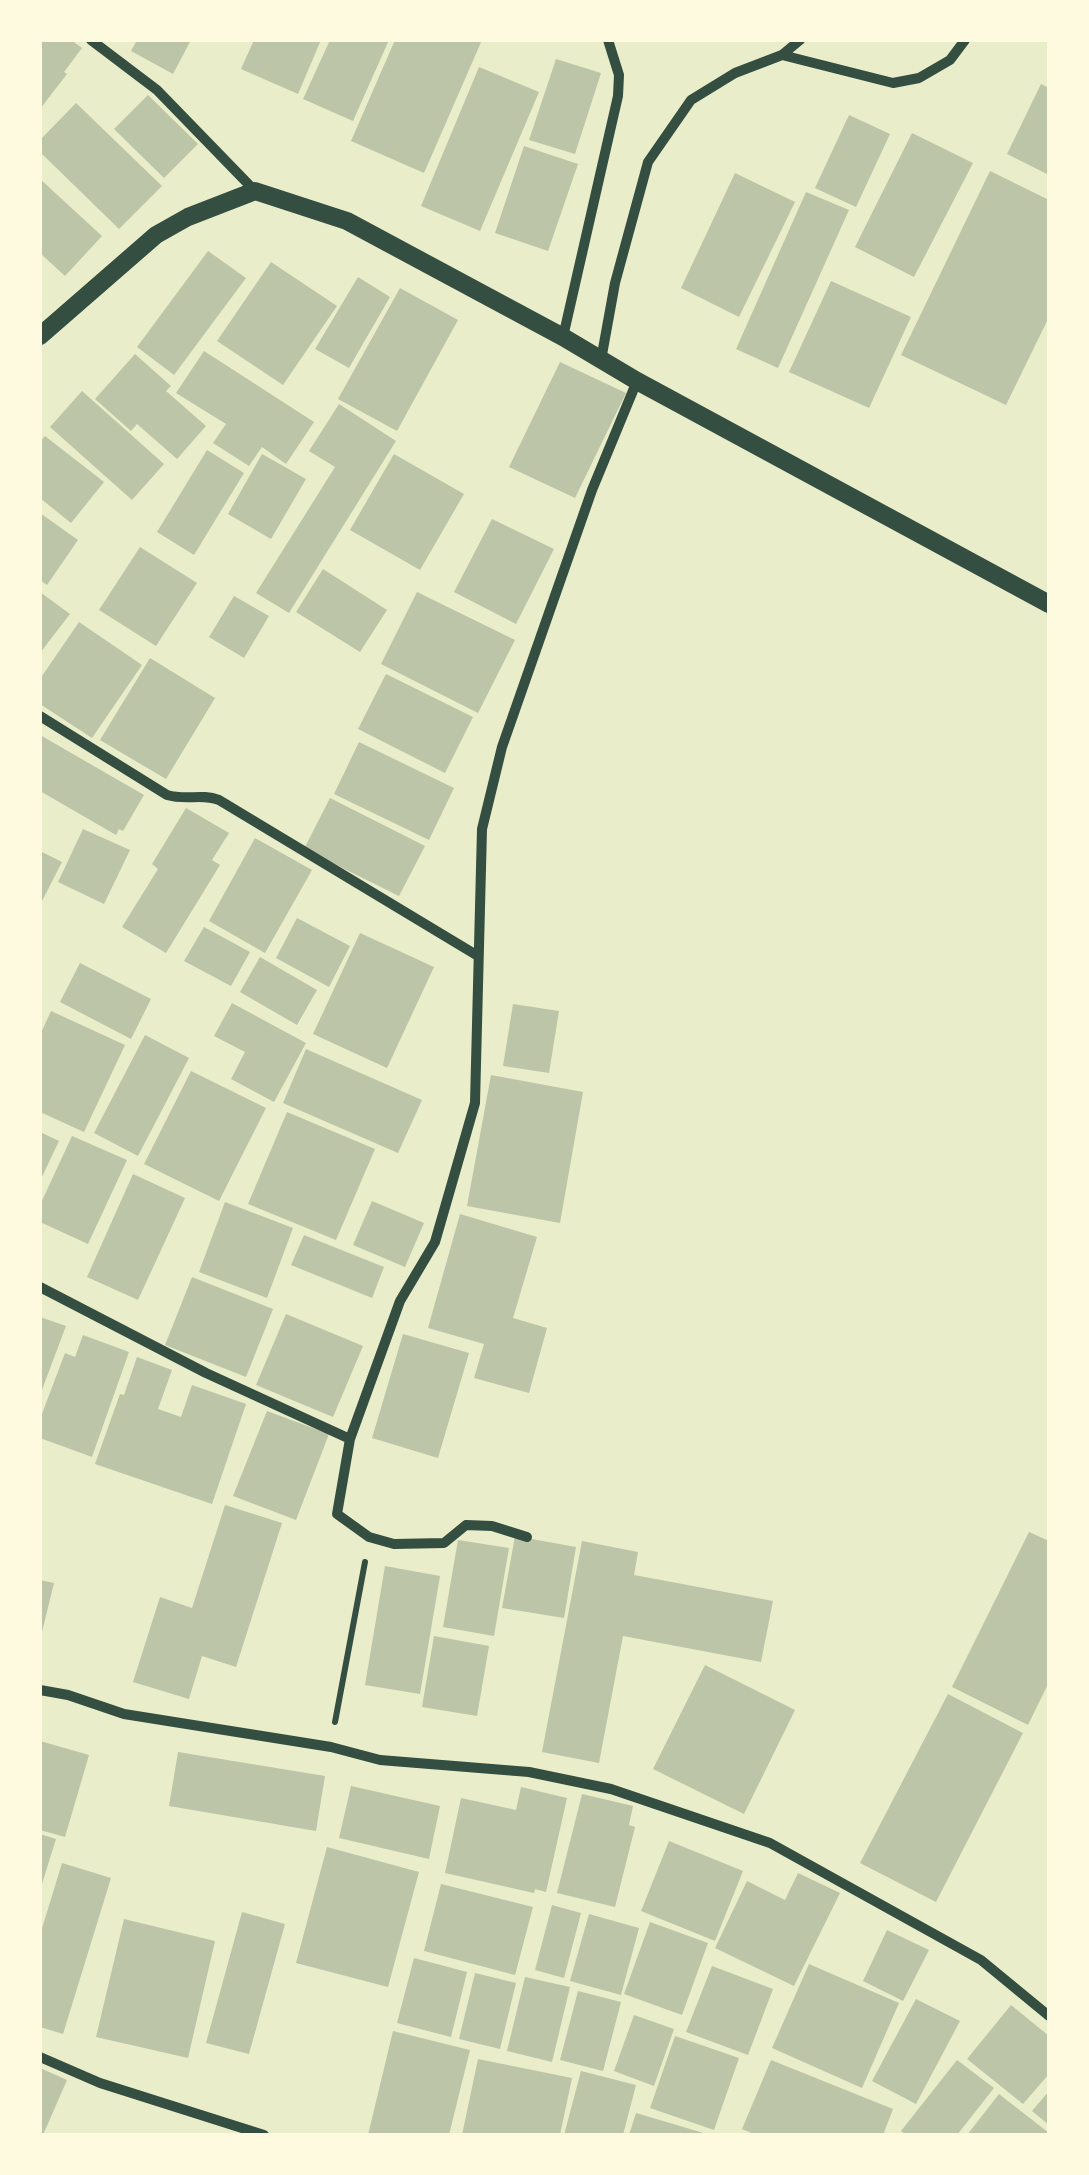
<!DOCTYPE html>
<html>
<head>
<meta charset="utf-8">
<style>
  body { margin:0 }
  #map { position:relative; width:1089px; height:2175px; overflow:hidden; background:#e9edc9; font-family:Commissioner,sans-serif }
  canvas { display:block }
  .frame { position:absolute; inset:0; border:42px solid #fefae0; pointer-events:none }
</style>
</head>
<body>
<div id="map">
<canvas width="1089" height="2175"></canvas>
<div class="frame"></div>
</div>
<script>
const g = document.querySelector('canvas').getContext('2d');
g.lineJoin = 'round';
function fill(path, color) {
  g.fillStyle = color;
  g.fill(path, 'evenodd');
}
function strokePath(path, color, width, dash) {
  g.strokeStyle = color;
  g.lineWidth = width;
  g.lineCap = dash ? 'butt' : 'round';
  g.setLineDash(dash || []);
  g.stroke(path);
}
fill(new Path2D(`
  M40,40H71L82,48L64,72L67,74L40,109Z
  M137,40H191L173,74L131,51Z
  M254,40H321L298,94L241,69Z
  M330,40H389L353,121L303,99Z
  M395,40H482L424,173L351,141Z
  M556,59L601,73L575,154L529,140Z
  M479,67L539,92L480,231L421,206Z
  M1041,84L1049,88V175L1007,154Z
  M148,95L198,144L164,178L114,129Z
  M76,103L162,186L119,229L40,152V140Z
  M849,115L890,134L856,207L815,188Z
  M912,133L973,163L914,277L855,247Z
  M524,146L578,164L548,251L495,233Z
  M990,171L1049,200V317L1006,405L901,355Z
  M735,173L795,202L739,317L681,288Z
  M40,179L102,236L65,276L40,253Z
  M806,192L849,210L778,368L736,349Z
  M208,251L246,278L174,375L137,347Z
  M271,262L337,306L283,385L217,341Z
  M358,277L390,297L349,368L315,349Z
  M831,281L911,317L869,408L789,372Z
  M400,288L458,320L397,431L338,399Z
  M204,351L314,422L286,464L262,447L249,466L213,443L226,424L176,393Z
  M135,354L171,386L166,391L206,426L177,459L137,424L131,431L95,399Z
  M560,362L626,393L575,498L509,467Z
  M82,391L164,464L132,500L50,427Z
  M339,404L396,441L289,613L256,593L335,467L309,451Z
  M45,436L104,482L71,523L40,498V442Z
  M207,450L244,473L194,555L157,532Z
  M262,454L306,479L271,539L228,514Z
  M394,454L464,494L420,570L350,530Z
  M40,513L78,540L47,585L40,580Z
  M492,519L554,549L516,624L454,592Z
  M140,547L197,583L156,646L99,610Z
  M323,569L387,610L360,652L296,612Z
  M40,592L70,614L40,653Z
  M417,592L515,640L478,713L381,664Z
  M234,596L269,616L244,658L209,637Z
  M79,622L142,665L92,738L40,704V679Z
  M150,658L215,698L166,779L100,740Z
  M386,674L473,717L445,773L358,729Z
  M40,735L144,795L123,831L119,829L116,835L40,791Z
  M359,742L454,788L429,840L334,794Z
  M330,798L425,846L399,896L304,849Z
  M186,808L229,833L212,860L220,865L166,953L122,927L158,869L152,864Z
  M83,829L130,850L104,904L58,882Z
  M255,838L312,870L265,953L209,921Z
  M40,851L62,862L40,905Z
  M297,918L350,946L329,987L276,958Z
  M204,927L250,952L231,986L184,961Z
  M360,933L434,967L387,1068L313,1034Z
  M260,957L317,990L297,1025L240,992Z
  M80,963L151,999L131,1039L60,1002Z
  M232,1003L306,1043L274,1102L231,1079L245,1052L214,1036Z
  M513,1004L559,1011L549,1073L503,1066Z
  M51,1011L125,1045L84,1132L40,1112V1035Z
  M145,1035L189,1058L138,1156L94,1133Z
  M306,1049L422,1100L398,1153L283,1103Z
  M191,1071L266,1108L219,1201L144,1164Z
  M491,1075L583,1092L560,1223L467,1206Z
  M287,1112L375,1149L336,1240L248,1204Z
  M40,1132L59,1141L40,1181Z
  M72,1136L127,1160L88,1244L40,1222V1205Z
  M133,1174L185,1198L138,1300L87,1277Z
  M372,1201L424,1223L405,1267L353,1245Z
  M225,1202L293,1228L267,1298L199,1272Z
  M460,1214L537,1237L513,1318L547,1328L529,1393L474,1378L484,1344L428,1328Z
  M304,1235L384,1267L372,1298L291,1265Z
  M192,1277L273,1309L246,1377L165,1345Z
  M286,1314L363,1346L333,1417L256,1385Z
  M40,1317L66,1326L40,1395Z
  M403,1334L469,1353L438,1458L372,1438Z
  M83,1335L129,1352L92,1457L40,1438V1419L65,1353L75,1357Z
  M137,1357L172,1370L158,1409L181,1417L192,1385L246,1404L212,1504L95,1464L120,1394L124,1395Z
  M267,1411L329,1434L296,1520L233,1496Z
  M225,1505L282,1523L236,1667L202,1656L189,1699L133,1682L160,1597L192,1608Z
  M1029,1532L1049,1541V1682L1028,1725L952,1687Z
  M515,1536L576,1547L564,1618L502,1608Z
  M458,1540L509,1548L494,1636L443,1627Z
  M582,1541L638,1552L634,1575L773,1601L761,1662L623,1636L599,1763L542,1752Z
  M385,1566L440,1576L420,1694L365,1685Z
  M40,1580L54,1583L41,1636H40Z
  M434,1636L489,1646L477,1716L422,1707Z
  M705,1665L795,1710L744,1814L653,1769Z
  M948,1694L1023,1733L936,1902L860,1863Z
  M40,1741L89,1755L65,1837L40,1830Z
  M178,1752L325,1776L316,1831L169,1806Z
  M351,1786L440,1806L429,1859L339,1838Z
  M521,1787L567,1798L546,1892L535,1889L534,1893L445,1873L461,1798L516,1810Z
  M582,1794L633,1806L629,1825L635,1827L615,1907L557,1893Z
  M40,1834L56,1839L41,1887H40Z
  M669,1841L743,1871L715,1941L641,1911Z
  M327,1847L419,1872L388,1987L296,1963Z
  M62,1863L111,1878L63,2034L40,2027V1935Z
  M798,1873L840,1893L794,1986L715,1948L747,1881L785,1900Z
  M441,1884L533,1907L515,1975L424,1951Z
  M552,1905L581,1913L564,1978L535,1970Z
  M242,1912L285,1924L249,2054L206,2043Z
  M589,1914L639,1928L621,1995L570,1981Z
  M124,1919L215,1941L188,2058L96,2037Z
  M650,1922L708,1943L682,2015L624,1994Z
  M887,1930L929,1950L903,2001L863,1981Z
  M414,1958L467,1972L451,2037L397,2023Z
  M809,1964L899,2003L862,2088L772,2048Z
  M712,1966L773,1989L748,2055L686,2032Z
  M475,1973L516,1983L500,2049L459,2039Z
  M525,1977L570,1987L552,2062L507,2051Z
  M578,1991L621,2002L603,2071L560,2060Z
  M916,1999L960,2021L916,2104L872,2081Z
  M1011,2005L1049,2036V2074L1023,2104L967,2059Z
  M634,2015L674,2029L654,2086L614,2071Z
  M393,2031L470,2050L449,2135H368Z
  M675,2036L739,2058L714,2130L650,2108Z
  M478,2059L572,2078L560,2135H462Z
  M771,2060L893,2109L883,2135H756L742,2129Z
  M957,2060L994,2088L957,2135H906L901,2131Z
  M40,2068L67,2080L43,2135H40Z
  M581,2071L636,2085L623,2135H564Z
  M1049,2091V2125L1032,2111Z
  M999,2094L1049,2133V2135H967Z
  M636,2113L707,2134V2135H629Z`), '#bcc5a7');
strokePath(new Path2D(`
  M335,1722L365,1562`), '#344e41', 6);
strokePath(new Path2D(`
  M91,40L157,90L255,191
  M782,55L893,83L919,78L950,60L965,40
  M563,337L618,96L619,75L608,40
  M601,360L615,283L648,162L691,100L735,73L782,55L800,40
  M40,716L167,795C188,801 200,793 219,800L478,956
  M40,1287L206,1373L350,1439
  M527,1537L492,1526L466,1525L444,1543L394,1544L369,1537L337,1514L350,1439L400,1301L435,1242L475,1103L482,829L502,747L592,490L637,381
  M40,1690L68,1695L124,1714L331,1747L380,1760L529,1772L611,1789L770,1843L981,1960L1049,2016
  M40,2057L100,2083L264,2135`), '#344e41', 10);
strokePath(new Path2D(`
  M40,336L156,235L188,217L255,191L347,221L563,337L637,381L1049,604`), '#344e41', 18);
</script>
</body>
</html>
